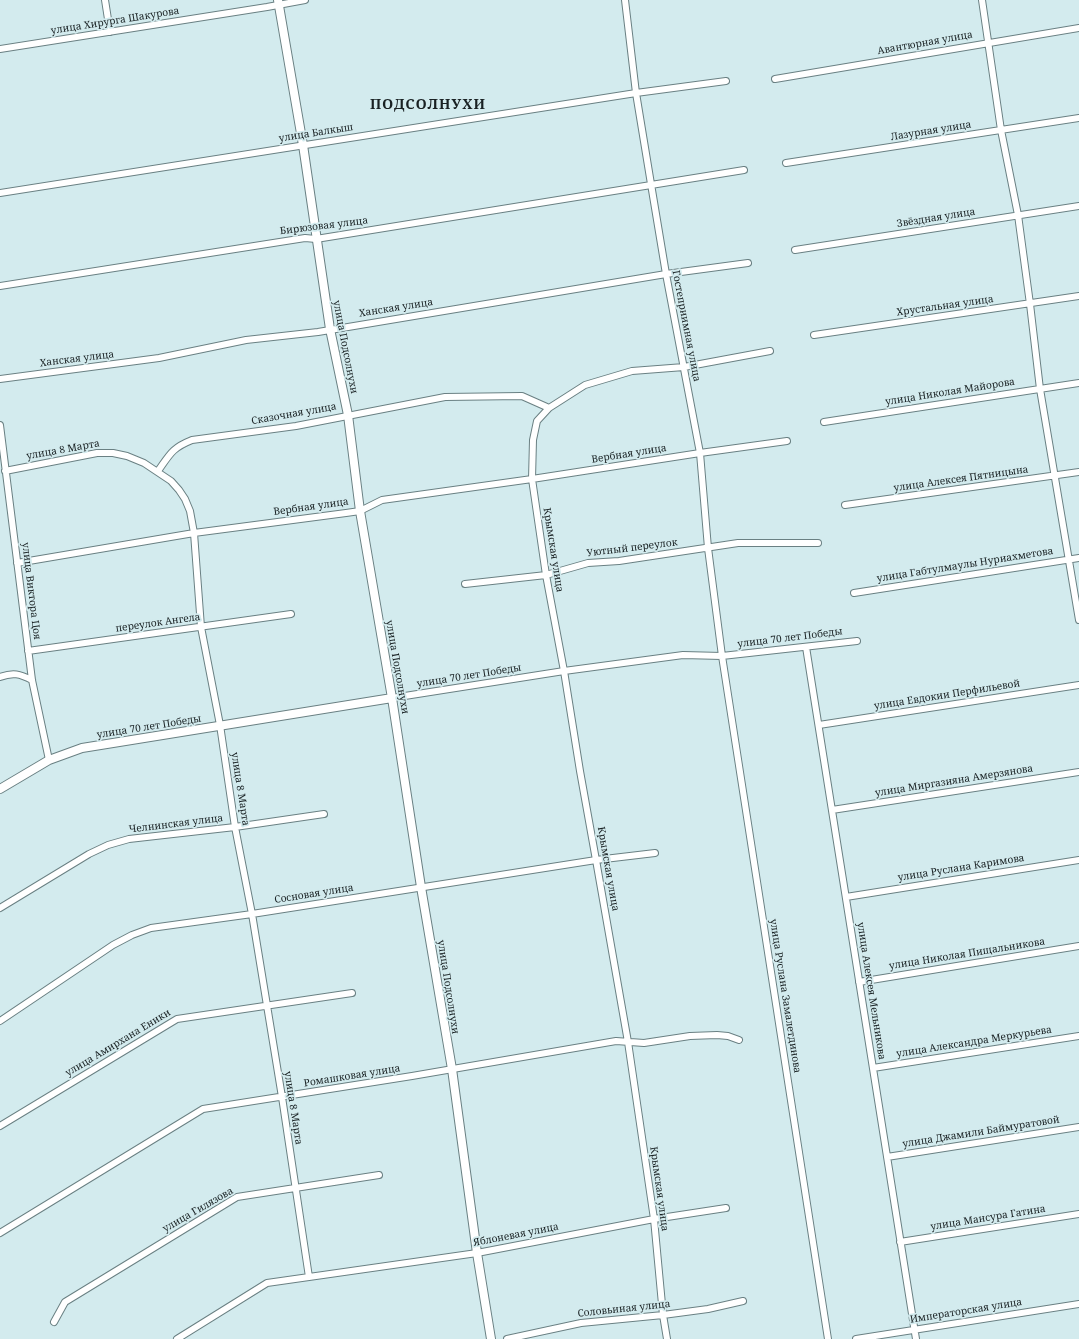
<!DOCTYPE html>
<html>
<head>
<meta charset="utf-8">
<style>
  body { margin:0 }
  canvas { display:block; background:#d3ebee }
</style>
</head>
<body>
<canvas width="1079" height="1339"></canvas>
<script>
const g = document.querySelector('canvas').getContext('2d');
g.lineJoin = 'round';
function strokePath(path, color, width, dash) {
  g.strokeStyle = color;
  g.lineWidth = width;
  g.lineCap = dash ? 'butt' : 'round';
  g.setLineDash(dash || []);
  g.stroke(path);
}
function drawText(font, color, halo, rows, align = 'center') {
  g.font = font + ' "Noto Serif",serif';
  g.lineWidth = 3.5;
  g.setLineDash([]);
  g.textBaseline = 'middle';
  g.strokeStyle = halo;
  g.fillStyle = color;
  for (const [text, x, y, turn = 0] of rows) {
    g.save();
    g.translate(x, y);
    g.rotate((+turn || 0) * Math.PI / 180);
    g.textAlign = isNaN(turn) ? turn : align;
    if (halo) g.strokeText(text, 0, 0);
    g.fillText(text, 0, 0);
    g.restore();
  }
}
const minor = new Path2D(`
  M105,0L110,32
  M625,0L636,93L651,184L666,274L700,453L708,548L722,656L828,1339
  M982,0L1001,130L1018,215L1030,304L1040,389L1079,620
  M0,49L267,7L305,0
  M775,79L1079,28
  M786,163L1079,118
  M0,193L636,93L726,81
  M795,250L1079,206
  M0,286L305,238L316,239L744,170
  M814,335L1079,296
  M0,379L159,358L246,340L318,332L666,274L748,263
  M824,422L1079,383
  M0,425L32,680L49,760
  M5,471L97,453H113L127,456L144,463L171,481L179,490L185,499L190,511L194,533L201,627L220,725L235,827L252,914L282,1097L309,1277
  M158,471C170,454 172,448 192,440L296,426L445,397L522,396L549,408
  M845,505L1079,472
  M17,563L194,533L346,513L360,511L382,500L532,479L700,453L787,441
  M465,584L546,575L588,563L619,561L738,543H818
  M854,593L1079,558
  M806,647L916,1339
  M28,651L291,614
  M0,677C13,672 20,674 32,680
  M392,698L564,671L683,655L722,656L857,641
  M819,725L1079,685
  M832,810L1079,772
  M846,897L1079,860
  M0,908L89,854L108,845L129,839L235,827L324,814
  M859,982L1079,946
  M0,1021L113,945L132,935L151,928L252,914L596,860L655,853
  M873,1068L1079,1036
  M0,1126L177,1019L352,993
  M887,1157L1079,1127
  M0,1233L203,1109L412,1076L616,1041L644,1043L690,1036L717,1035L728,1036L739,1040
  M900,1242L1079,1214
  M54,1322L65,1302L237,1197L379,1175
  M177,1339L267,1283L477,1253L654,1219L726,1208
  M507,1339L581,1323L663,1315L708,1309L743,1301
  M667,1339L663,1315L654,1219L628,1042L596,860L580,771L564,671L546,575L532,479L533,440L537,421L549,408L585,385L632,371L684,367L770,351
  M856,1339L1079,1304`);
const tertiary = new Path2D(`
  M278,0L303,145L330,329L348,415L360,511L392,698L421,887L452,1069L477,1253L491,1339
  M0,789L49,760L82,748L392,698`);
strokePath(minor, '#6a8083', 8);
strokePath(tertiary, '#6a8083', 10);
strokePath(minor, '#fff', 6);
strokePath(tertiary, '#fff', 8);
drawText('10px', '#192123', '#d3ebee', [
  ["улица Хирурга Шакурова",115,21,-9],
  ["Авантюрная улица",925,43,-10],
  ["Лазурная улица",931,131,-9],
  ["улица Балкыш",316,133,-9],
  ["Звёздная улица",936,218,-9],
  ["Бирюзовая улица",324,226,-7],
  ["Хрустальная улица",945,306,-8],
  ["Ханская улица",396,308,-9],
  ["Гостеприимная улица",686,326,79],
  ["улица Подсолнухи",345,347,79],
  ["Ханская улица",77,359,-7],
  ["улица Николая Майорова",950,392,-9],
  ["Сказочная улица",294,414,-10],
  ["улица 8 Марта",63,450,-10],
  ["Вербная улица",629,454,-9],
  ["улица Алексея Пятницына",961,479,-8],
  ["Вербная улица",311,507,-8],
  ["Уютный переулок",632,548,-7],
  ["Крымская улица",553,550,81],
  ["улица Габтулмаулы Нуриахметова",965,565,-9],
  ["улица Виктора Цоя",31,591,83],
  ["переулок Ангела",158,623,-8],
  ["улица 70 лет Победы",790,638,-7],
  ["улица Подсолнухи",397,667,80],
  ["улица 70 лет Победы",469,676,-9],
  ["улица Евдокии Перфильевой",947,695,-9],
  ["улица 70 лет Победы",149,727,-9],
  ["улица Миргазияна Амерзянова",954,781,-9],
  ["улица 8 Марта",240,789,81],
  ["Челнинская улица",176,824,-7],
  ["улица Руслана Каримова",961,868,-9],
  ["Крымская улица",608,869,80],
  ["Сосновая улица",314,894,-9],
  ["улица Николая Пищальникова",967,954,-9],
  ["улица Подсолнухи",448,987,81],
  ["улица Алексея Мельникова",871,991,81],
  ["улица Руслана Замалетдинова",785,996,81],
  ["улица Александра Меркурьева",974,1042,-9],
  ["улица Амирхана Еники",118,1043,-31],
  ["Ромашковая улица",352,1076,-9],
  ["улица 8 Марта",293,1108,81],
  ["улица Джамили Баймуратовой",981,1132,-9],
  ["Крымская улица",659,1189,82],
  ["улица Гилязова",198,1210,-30],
  ["улица Мансура Гатина",988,1218,-9],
  ["Яблоневая улица",516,1235,-11],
  ["Соловьиная улица",624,1309,-6],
  ["Императорская улица",966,1311,-9]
]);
g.letterSpacing = '1px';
drawText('bold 14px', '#192123', '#d3ebee', [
  ["ПОДСОЛНУХИ",428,105]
]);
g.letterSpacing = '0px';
</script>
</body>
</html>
